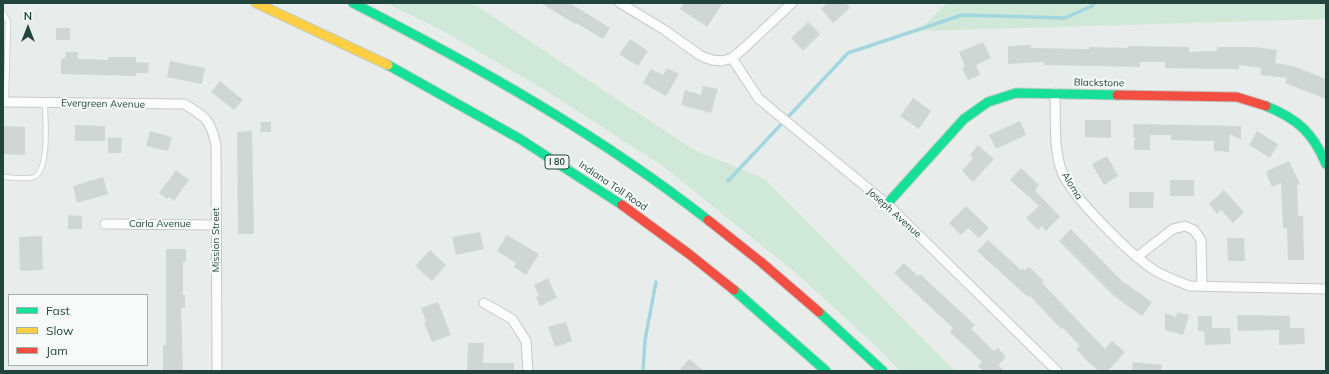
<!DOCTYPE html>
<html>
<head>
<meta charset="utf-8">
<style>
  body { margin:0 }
  #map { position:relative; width:1329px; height:374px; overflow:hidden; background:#e8edeb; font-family:Mulish,sans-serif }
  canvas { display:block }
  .frame { position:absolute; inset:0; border:4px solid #21453c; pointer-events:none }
  .legend { position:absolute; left:8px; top:294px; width:140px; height:72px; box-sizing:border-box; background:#f6fbf9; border:1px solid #a1b2ad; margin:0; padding:5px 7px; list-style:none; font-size:12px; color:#21453c }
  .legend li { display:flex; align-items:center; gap:8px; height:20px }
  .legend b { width:20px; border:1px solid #a1b2ad }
  .north { position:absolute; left:8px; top:8px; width:40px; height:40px; -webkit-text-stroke:3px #f6fbf9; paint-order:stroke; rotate:0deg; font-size:11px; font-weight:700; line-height:16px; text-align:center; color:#21453c }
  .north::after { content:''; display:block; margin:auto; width:14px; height:18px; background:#21453c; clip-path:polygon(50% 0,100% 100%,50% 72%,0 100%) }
</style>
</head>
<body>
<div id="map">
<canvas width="1329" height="374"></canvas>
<div class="frame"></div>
<ul class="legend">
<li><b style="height:5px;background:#16e098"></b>Fast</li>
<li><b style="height:5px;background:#ffcf43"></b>Slow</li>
<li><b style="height:5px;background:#f24e42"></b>Jam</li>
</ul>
<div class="north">N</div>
</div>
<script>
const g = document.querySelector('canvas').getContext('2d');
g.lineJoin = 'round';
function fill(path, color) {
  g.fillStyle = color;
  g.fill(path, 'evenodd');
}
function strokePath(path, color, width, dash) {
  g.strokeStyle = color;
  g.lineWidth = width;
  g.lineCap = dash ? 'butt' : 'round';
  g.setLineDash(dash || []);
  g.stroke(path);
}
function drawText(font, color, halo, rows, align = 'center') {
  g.font = font + ' Mulish,sans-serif';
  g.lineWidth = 4;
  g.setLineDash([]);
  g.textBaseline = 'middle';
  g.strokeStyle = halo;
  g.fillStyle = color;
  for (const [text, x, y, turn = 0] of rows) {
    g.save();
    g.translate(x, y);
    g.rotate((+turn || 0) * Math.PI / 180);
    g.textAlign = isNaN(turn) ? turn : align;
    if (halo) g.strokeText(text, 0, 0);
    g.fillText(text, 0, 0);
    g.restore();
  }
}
fill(new Path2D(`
  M386,3H472L694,150L765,179L955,371H900L877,347L796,273L664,167L545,90L441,30Z
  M947,3H1326V19L918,31Z`), '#d0e8d7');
strokePath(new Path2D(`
  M728,181L848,53L962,15L1065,18L1092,6L1094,3
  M643,371L645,340L656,282`), '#a4d6e0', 3.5);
fill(new Path2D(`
  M541,3H570L610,28L603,39L576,23L575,24Z
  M684,3H723L707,27L680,9Z
  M828,3H846L850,8L833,23L821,9Z
  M808,22L820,34L803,51L791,38Z
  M56,28H70V40H56Z
  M630,39L648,51L638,66L619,54Z
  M983,42L991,58L976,65L980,75L968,80L962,68L965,67L959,52Z
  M1031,45V48L1089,49V47L1128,48V46L1189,47V52L1217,51V47H1255L1277,50L1275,63L1293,66L1326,79V99L1285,83L1287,78L1261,75V68L1239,65V69L1165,68V62H1140V67L1044,65V62L1008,64V46Z
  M66,52H78V59L108,60V57H136V62L149,63L148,73H136V76L61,74V59H65Z
  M170,61L205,68L202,84L167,77Z
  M667,68L679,74L666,96L643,83L651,69L663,75Z
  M220,81L243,100L234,110L211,92Z
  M703,86L718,89L711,113L681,105L685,90L701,95Z
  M913,98L931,111L919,129L900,116Z
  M1085,120H1111V138L1085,137Z
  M1020,121L1026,135L996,149L989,135Z
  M261,122H271V132H260Z
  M1133,124L1241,126V140L1230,134L1229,152L1214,151V141L1171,140V135H1150V150H1134V140L1137,138H1134Z
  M75,125L105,126V141H75Z
  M3,126L25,127V155L3,154Z
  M150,131L172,137L168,151L146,146Z
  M252,131L254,234H238L237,132Z
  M1257,131L1278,144L1270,158L1249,145Z
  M108,137L122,138L121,153H108Z
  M978,145L994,159L973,182L962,171L973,158L970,155Z
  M1107,156L1118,176L1104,185L1092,164Z
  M1289,161L1300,184L1297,185L1298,216H1303L1304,260H1288L1287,228H1283L1281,183L1272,187L1267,175V171Z
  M1021,168L1039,185L1035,190L1060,217L1046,231L1042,226L1038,230L1026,218L1039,206L1010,180Z
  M176,170L189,180L174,201L169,197L167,199L159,193Z
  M103,177L108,194L77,203L73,186Z
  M1170,180H1194V196H1170Z
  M1224,190L1244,212L1233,223L1221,210L1217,214L1209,204Z
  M1129,192H1154L1153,208H1129Z
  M966,206L989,228L979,238L968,228L961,235L949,223Z
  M68,215L82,216V229H68Z
  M1071,229L1122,281L1152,302L1142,316L1114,296L1059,241Z
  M480,232L484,249L456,255L452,237Z
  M507,235L539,254L526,275L514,267L516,263L497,251Z
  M42,236L43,270L20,271L19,237Z
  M1227,238H1244L1245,261H1228Z
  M988,240L1021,270L1023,268L1025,270L1029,267L1044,281L1042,283L1105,349L1112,341L1125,352L1108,371H1099L1088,362L1076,349L1080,346L1063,328L1061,329L1030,296L1028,297L977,251Z
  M166,249H186V262H183V295H185V308H181L183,371H163V345H166Z
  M430,250L446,265L432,281L415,266Z
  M904,263L918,276L920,274L975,325L971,329L994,351L998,348L1006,357L998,365L1004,371H983L978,366L982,362L950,332L953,328L894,273Z
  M548,278L557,298L540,306L536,297L539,296L534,285Z
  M438,302L451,335L432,342L424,323L426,322L421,308Z
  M1177,312L1189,315L1183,335L1165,330V313L1176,317Z
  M1237,315L1290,316V328H1304L1305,344L1279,345V330L1238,331Z
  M1198,316H1212V328H1230L1231,344L1205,345L1204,331H1198Z
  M566,322L572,341L555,347L548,327Z
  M468,343H484L483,363H514V371H467Z
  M689,359L704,371H679Z
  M1133,362L1162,365L1161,371H1132Z`), '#cfd6d4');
const lane = new Path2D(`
  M3,13L8,21L6,102
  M3,177C12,177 26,180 34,177C50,170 45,119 45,103`);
const street = new Path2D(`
  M620,3L663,29L701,56L712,60L722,61L732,58L743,49L792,3
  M732,58L759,99L887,204L1057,371
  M1055,93C1056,119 1053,148 1062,172C1071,196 1131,255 1154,270C1165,277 1178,281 1190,286L1326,289
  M3,102L184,104C205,116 211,120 216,145L217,371
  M105,224L215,225
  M1137,257L1173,229L1185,226L1194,230L1201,240L1202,286
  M484,303L512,319L526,341L528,371`);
const fast = new Path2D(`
  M353,3C477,66 598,134 708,220
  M388,65L520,139L622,205
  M1266,106C1298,119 1313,133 1326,164
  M887,204L964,119L988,102L1016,93L1117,95
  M734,290L826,371
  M819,312L883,371`);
const slow = new Path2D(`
  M256,3L388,65`);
const jam = new Path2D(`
  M1117,95L1237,97L1266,106
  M622,205L689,254L734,290
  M708,220L761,262L819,312`);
strokePath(lane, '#c4cac8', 6);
strokePath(street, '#c4cac8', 11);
strokePath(fast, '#c3cbc8', 11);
strokePath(slow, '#c3cbc8', 11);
strokePath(jam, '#c3cbc8', 11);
strokePath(lane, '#fcfcfc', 4.5);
strokePath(street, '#fcfcfc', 9);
strokePath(fast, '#16e098', 9);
strokePath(slow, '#ffcf43', 9);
strokePath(jam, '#f24e42', 9);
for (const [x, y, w] of [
  [557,162,24]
]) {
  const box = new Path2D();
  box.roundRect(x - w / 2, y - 7, w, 14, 3);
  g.fillStyle = '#f6fbf9';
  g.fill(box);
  strokePath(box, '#21453c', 1);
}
drawText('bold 9px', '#21453c', null, [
  ["I 80",557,162]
]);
drawText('10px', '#21453c', '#f6fbf9', [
  ["Blackstone",1099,83,1],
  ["Evergreen Avenue",103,104,1],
  ["Indiana Toll Road",613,186,34],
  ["Aloma",1072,186,58],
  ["Joseph Avenue",894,213,42],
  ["Carla Avenue",160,224],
  ["Mission Street",216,240,-90]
]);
</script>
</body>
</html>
